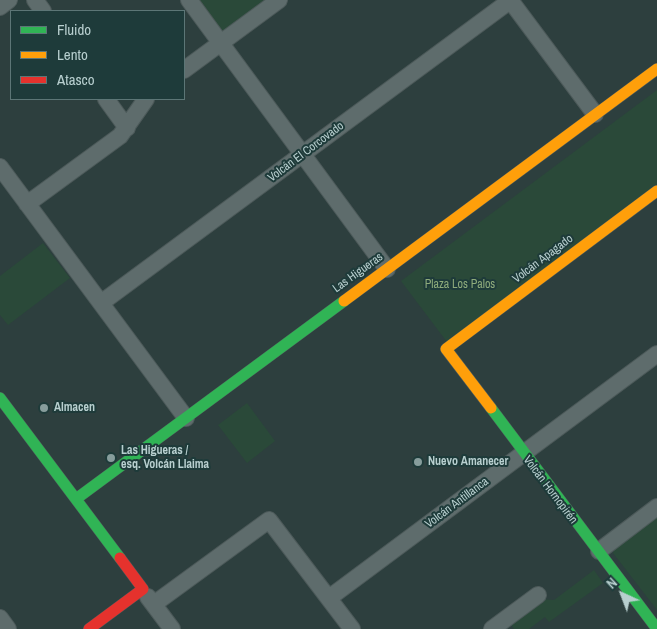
<!DOCTYPE html>
<html>
<head>
<meta charset="utf-8">
<style>
  body { margin:0 }
  #map { position:relative; width:657px; height:629px; overflow:hidden; background:#2d3f3e; font-family:"Archivo Narrow",sans-serif }
  canvas { display:block }
  .legend { position:absolute; left:10px; top:10px; width:175px; height:90px; box-sizing:border-box; background:#1e3b3a; border:1px solid #5c7676; margin:0; padding:6px 9px; list-style:none; font-size:15px; color:#b8cfcf }
  .legend li { display:flex; align-items:center; gap:10px; height:25px }
  .legend b { width:25px; border:1px solid #5c7676 }
  .north { position:absolute; left:597px; top:569px; width:50px; height:50px; -webkit-text-stroke:4px #1e3b3a; paint-order:stroke; rotate:317deg; font-size:14px; font-weight:700; line-height:20px; text-align:center; color:#b8cfcf }
  .north::after { content:''; display:block; margin:auto; width:18px; height:22px; background:#b8cfcf; clip-path:polygon(50% 0,100% 100%,50% 72%,0 100%) }
</style>
</head>
<body>
<div id="map">
<canvas width="657" height="629"></canvas>
<ul class="legend">
<li><b style="height:6px;background:#30b455"></b>Fluido</li>
<li><b style="height:6px;background:#ff9f0a"></b>Lento</li>
<li><b style="height:6px;background:#e5322d"></b>Atasco</li>
</ul>
<div class="north">N</div>
</div>
<script>
const g = document.querySelector('canvas').getContext('2d');
g.lineJoin = 'round';
function fill(path, color) {
  g.fillStyle = color;
  g.fill(path, 'evenodd');
}
function strokePath(path, color, width, dash) {
  g.strokeStyle = color;
  g.lineWidth = width;
  g.lineCap = dash ? 'butt' : 'round';
  g.setLineDash(dash || []);
  g.stroke(path);
}
function drawText(font, color, halo, rows, align = 'center') {
  g.font = font + ' "Archivo Narrow",sans-serif';
  g.lineWidth = 4;
  g.setLineDash([]);
  g.textBaseline = 'middle';
  g.strokeStyle = halo;
  g.fillStyle = color;
  for (const [text, x, y, turn = 0] of rows) {
    g.save();
    g.translate(x, y);
    g.rotate((+turn || 0) * Math.PI / 180);
    g.textAlign = isNaN(turn) ? turn : align;
    if (halo) g.strokeText(text, 0, 0);
    g.fillText(text, 0, 0);
    g.restore();
  }
}
fill(new Path2D(`
  M195,0H271L221,35Z
  M657,90V184L447,342L401,281Z
  M43,243L70,278L8,325L0,315V276Z
  M247,403L275,441L247,463L218,425Z
  M657,512V610L613,553L615,543Z
  M594,570L603,583L549,622L545,617L529,629H514L509,622L539,599L554,600Z`), '#2a4939');
const street = new Path2D(`
  M35,0L43,11
  M189,0L387,269
  M510,0L595,114
  M0,7L9,0
  M184,70L279,0
  M106,99L127,128
  M0,167L186,418
  M27,204L120,136L146,99
  M101,303L511,0
  M599,551L657,507
  M148,597L172,629
  M329,598L657,354
  M154,604L269,520L352,629
  M0,618L8,629
  M492,629L538,595`);
const fast = new Path2D(`
  M0,398L120,558
  M491,408L657,629
  M76,499L344,301`);
const slow = new Path2D(`
  M344,301L657,69
  M491,408L446,349L657,191`);
const jam = new Path2D(`
  M89,629L143,589L120,558`);
strokePath(street, '#4d5a5a', 18);
strokePath(fast, '#4d5a5a', 12);
strokePath(slow, '#4d5a5a', 12);
strokePath(jam, '#4d5a5a', 12);
strokePath(street, '#5e6c6c', 16);
strokePath(fast, '#30b455', 11);
strokePath(slow, '#ff9f0a', 11);
strokePath(jam, '#e5322d', 11);
for (const [x, y, r, color] of [
  [44,408,5,"#879d9c"],
  [111,458,5,"#879d9c"],
  [418,462,5,"#879d9c"]
]) {
  const dot = new Path2D();
  dot.arc(x, y, r, 0, 2 * Math.PI);
  g.fillStyle = color;
  g.fill(dot);
  strokePath(dot, '#1e3b3a', 2);
}
drawText('12px', '#b8cfcf', '#1e3b3a', [
  ["Volcán El Corcovado",306,152,-37],
  ["Volcán Apagado",543,259,-37],
  ["Las Higueras",358,273,-36],
  ["Volcán Hornopirén",550,490,53],
  ["Volcán Antillanca",457,503,-37]
]);
drawText('12px', '#8eab7b', '#1e3b3a', [
  ["Plaza Los Palos",460,285]
]);
drawText('bold 12px', '#b8cfcf', '#1e3b3a', [
  ["Almacen",54,408],
  ["Las Higueras /",121,451],
  ["esq. Volcán Llaima",121,465],
  ["Nuevo Amanecer",428,462]
], 'left');
</script>
</body>
</html>
